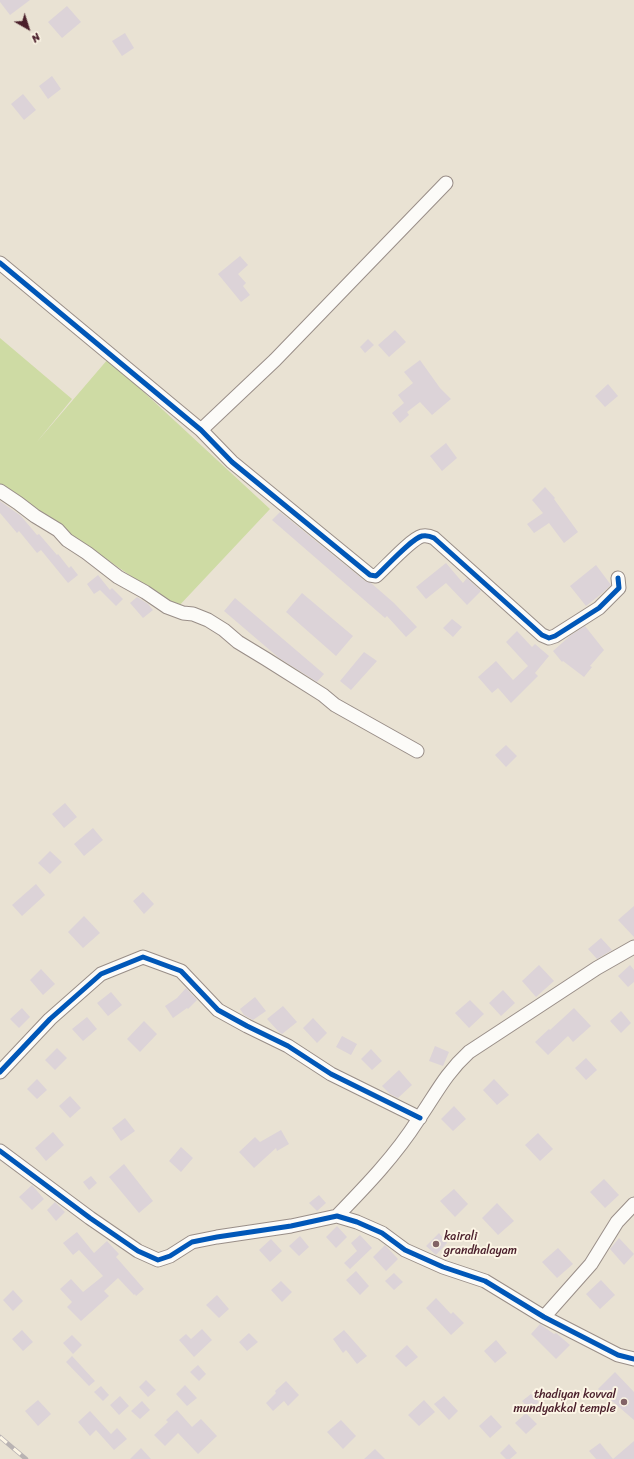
<!DOCTYPE html>
<html>
<head>
<meta charset="utf-8">
<style>
  body { margin:0 }
  #map { position:relative; width:634px; height:1459px; overflow:hidden; background:#e9e2d3; font-family:Sriracha,sans-serif }
  canvas { display:block }
  .north { position:absolute; left:8px; top:8px; width:40px; height:40px; -webkit-text-stroke:3px #fcf5e5; paint-order:stroke; rotate:141deg; font-size:11px; font-weight:700; line-height:16px; text-align:center; color:#4a1f2b }
  .north::after { content:''; display:block; margin:auto; width:14px; height:18px; background:#4a1f2b; clip-path:polygon(50% 0,100% 100%,50% 72%,0 100%) }
</style>
</head>
<body>
<div id="map">
<canvas width="634" height="1459"></canvas>
<div class="north">N</div>
</div>
<script>
const g = document.querySelector('canvas').getContext('2d');
g.lineJoin = 'round';
function fill(path, color) {
  g.fillStyle = color;
  g.fill(path, 'evenodd');
}
function strokePath(path, color, width, dash) {
  g.strokeStyle = color;
  g.lineWidth = width;
  g.lineCap = dash ? 'butt' : 'round';
  g.setLineDash(dash || []);
  g.stroke(path);
}
function drawText(font, color, halo, rows, align = 'center') {
  g.font = font + ' Sriracha,sans-serif';
  g.lineWidth = 4;
  g.setLineDash([]);
  g.textBaseline = 'middle';
  g.strokeStyle = halo;
  g.fillStyle = color;
  for (const [text, x, y, turn = 0] of rows) {
    g.save();
    g.translate(x, y);
    g.rotate((+turn || 0) * Math.PI / 180);
    g.textAlign = isNaN(turn) ? turn : align;
    if (halo) g.strokeText(text, 0, 0);
    g.fillText(text, 0, 0);
    g.restore();
  }
}
fill(new Path2D(`
  M0,338L72,399L36,443L108,359L270,509L177,608L1,486L0,487Z`), '#cedba4');
fill(new Path2D(`
  M0,0H30L10,15L0,2Z
  M67,6L81,22L62,38L48,22Z
  M125,33L134,48L122,56L112,41Z
  M52,76L61,89L48,99L39,86Z
  M23,94L36,110L24,120L11,104Z
  M240,256L248,265L238,274L246,283L243,286L250,295L241,302L218,274Z
  M395,330L406,342L389,357L378,345Z
  M368,339L374,345L365,353L360,347Z
  M420,360L440,388L451,399L432,415L420,402L407,412L409,415L400,423L392,413L404,403L398,395L413,383L404,372Z
  M608,384L618,396L605,407L595,396Z
  M446,443L457,458L442,471L430,456Z
  M545,487L555,498L554,499L578,532L564,543L549,523L534,533L527,524L543,513L532,500Z
  M0,501L21,516L37,535L39,534L57,555L58,554L69,568L71,566L78,575L68,583L41,550L37,553L19,531L17,533L0,513Z
  M280,512L365,581L371,583L394,603L417,627L406,637L387,616L385,618L272,520Z
  M446,563L463,583L467,578L481,591L467,605L446,583L426,599L416,587Z
  M596,565L611,585L600,595L586,606L570,586Z
  M98,575L110,590L112,588L123,599L116,606L100,590L94,594L87,584Z
  M302,593L353,636L336,656L286,612Z
  M137,597L148,604L153,610L143,618L130,603Z
  M235,598L324,674L317,682L279,658L224,611Z
  M452,619L462,627L453,637L443,628Z
  M585,626L604,650L590,666L592,667L584,677L563,661L562,662L553,651L571,635Z
  M517,631L532,647L535,644L549,656L535,673L538,676L511,703L498,688L492,693L478,677L496,661L513,680L528,666L506,642Z
  M364,652L377,661L351,690L340,681Z
  M506,745L517,756L506,767L495,755Z
  M65,803L77,817L64,828L52,814Z
  M93,828L103,840L84,856L74,844Z
  M50,851L62,862L50,874L38,863Z
  M36,884L45,895L22,916L12,905Z
  M143,892L154,904L144,914L133,901Z
  M634,906V937L618,920Z
  M84,916L100,933L83,948L68,932Z
  M601,938L612,950L597,959L588,949Z
  M539,965L554,981L536,997L522,981Z
  M630,965L634,970V982L628,987L618,976Z
  M41,969L55,984L43,995L30,980Z
  M186,988L197,1000L188,1009L187,1008L173,1018L165,1006L177,998Z
  M503,990L515,1003L501,1016L489,1003Z
  M111,992L122,1005L108,1016L97,1003Z
  M255,997L266,1011L253,1020L244,1015L240,1009Z
  M470,1000L484,1014L469,1028L455,1013Z
  M283,1006L297,1022L282,1034L279,1032L267,1019Z
  M22,1008L30,1017L19,1028L10,1019Z
  M574,1008L591,1026L573,1042L568,1036L548,1055L535,1042L549,1029L550,1030Z
  M621,1011L631,1023L621,1033L610,1021Z
  M87,1017L97,1029L83,1041L72,1029Z
  M313,1018L327,1033L317,1043L303,1028Z
  M144,1021L157,1034L140,1052L127,1039Z
  M342,1036L357,1044L351,1055L336,1047Z
  M435,1046L449,1052L443,1066L429,1061Z
  M57,1048L67,1058L55,1070L45,1060Z
  M371,1049L382,1061L372,1070L361,1059Z
  M586,1058L597,1070L586,1080L575,1068Z
  M399,1070L412,1085L398,1098L390,1094L382,1086Z
  M37,1079L47,1090L37,1099L27,1089Z
  M494,1079L509,1095L497,1105L483,1090Z
  M70,1096L81,1108L70,1118L59,1106Z
  M454,1106L466,1119L453,1131L441,1119Z
  M125,1118L135,1131L121,1141L112,1128Z
  M281,1130L289,1144L277,1151L276,1148L254,1168L239,1152L255,1137L260,1142Z
  M53,1132L64,1145L46,1161L35,1148Z
  M538,1133L553,1149L540,1161L525,1145Z
  M181,1147L193,1158L181,1172L169,1161Z
  M124,1164L153,1201L139,1213L109,1177Z
  M91,1176L97,1183L89,1190L83,1182Z
  M604,1179L619,1195L605,1208L590,1192Z
  M32,1185L44,1199L32,1210L19,1197Z
  M454,1189L468,1204L455,1217L440,1201Z
  M319,1195L326,1203L317,1211L309,1203Z
  M55,1202L65,1212L56,1221L47,1210Z
  M497,1203L514,1221L498,1235L482,1218Z
  M337,1226L347,1237L336,1248L326,1237Z
  M77,1232L94,1253L107,1241L119,1254L116,1257L144,1289L136,1296L135,1294L134,1295L118,1278L104,1291L109,1296L81,1321L67,1307L72,1302L60,1289L71,1279L83,1292L103,1276L79,1250L73,1255L63,1243Z
  M439,1233L447,1243L436,1255L426,1246Z
  M360,1235L372,1248L350,1269L344,1263L357,1251L351,1243Z
  M300,1236L309,1247L299,1256L289,1246Z
  M619,1238L634,1254L624,1265L610,1249Z
  M271,1239L282,1251L270,1262L259,1250Z
  M385,1245L398,1259L386,1271L373,1257Z
  M558,1248L573,1264L557,1278L542,1262Z
  M356,1271L369,1286L360,1295L346,1280Z
  M394,1273L403,1282L394,1290L385,1281Z
  M601,1280L615,1295L600,1309L586,1294Z
  M281,1281L292,1292L282,1302L271,1290Z
  M13,1290L23,1301L13,1311L3,1300Z
  M217,1295L229,1309L219,1318L206,1305Z
  M436,1298L451,1314L453,1312L464,1323L451,1335L426,1308Z
  M540,1324L554,1334L556,1333L570,1345L556,1359L531,1334Z
  M202,1329L212,1340L194,1357L179,1340L186,1334L191,1339Z
  M22,1330L33,1342L23,1351L12,1339Z
  M344,1330L367,1356L357,1364L346,1350L343,1353L333,1339Z
  M249,1333L258,1342L247,1351L239,1342Z
  M72,1335L82,1345L73,1354L63,1343Z
  M496,1340L507,1353L495,1363L484,1351Z
  M407,1345L418,1357L406,1367L395,1356Z
  M72,1356L95,1381L89,1386L66,1362Z
  M198,1365L206,1374L199,1381L190,1372Z
  M615,1372L634,1392V1420L598,1389Z
  M146,1380L156,1390L148,1397L139,1387Z
  M286,1381L299,1395L288,1406L284,1401L273,1411L266,1403L276,1393L275,1391Z
  M185,1385L197,1398L187,1406L176,1394Z
  M101,1386L109,1395L103,1401L94,1392Z
  M531,1394L539,1402L530,1410L522,1401Z
  M120,1396L129,1406L119,1415L110,1405Z
  M444,1396L458,1411L449,1420L434,1404Z
  M38,1400L51,1414L38,1426L25,1411Z
  M424,1400L435,1412L419,1426L408,1415Z
  M142,1401L150,1410L140,1419L131,1411Z
  M177,1410L192,1427L201,1419L217,1436L198,1454L178,1433L165,1446L154,1435L168,1422L166,1420Z
  M90,1411L111,1434L117,1428L127,1439L114,1450L96,1430L90,1436L78,1422Z
  M526,1413L537,1424L526,1434L515,1423Z
  M491,1415L502,1427L490,1438L479,1426Z
  M341,1420L356,1436L343,1449L327,1432Z
  M634,1441V1459H596L589,1451L600,1443L613,1459Z
  M509,1444L517,1453L510,1459H506L500,1453Z
  M141,1448L151,1459H130Z
  M375,1449L385,1459H364Z`), '#dcd3d8');
const minor = new Path2D(`
  M0,263L201,430L232,462L370,575L376,576C386,567 411,539 422,536C427,535 430,536 434,538L542,635L549,638L555,636L599,608L619,588L618,578
  M201,430L275,360L446,183
  M0,491L18,503L35,516L58,530L67,540L87,553L118,577L145,592L167,607L183,613L193,614L208,620L224,630L238,642L266,659L323,695L335,705L417,751
  M0,1072L50,1019L101,974L143,957L181,971L218,1010L247,1026L288,1046L331,1074L420,1118
  M0,1151L90,1218L138,1251L158,1260L170,1256L192,1242L217,1237L291,1226L337,1216L357,1222L382,1233L405,1250L443,1267L485,1281L544,1317L618,1355L634,1359
  M337,1216C366,1186 395,1156 418,1120C436,1094 445,1074 469,1052L597,968L634,947
  M544,1317L591,1264L617,1222L634,1204`);
strokePath(minor, '#998e88', 15);
strokePath(minor, '#fcfbf8', 13);
const rail = new Path2D(`
  M0,1437L26,1459`);
strokePath(rail, '#b9b3b3', 4.5);
strokePath(rail, '#fcf5e5', 3, [9]);
strokePath(new Path2D(`
  M0,263L201,430L232,462L370,575L376,576C386,567 411,539 422,536C427,535 430,536 434,538L542,635L549,638L555,636L599,608L619,588L618,578
  M0,1072L50,1019L101,974L143,957L181,971L218,1010L247,1026L288,1046L331,1074L420,1118
  M0,1151L90,1218L138,1251L158,1260L170,1256L192,1242L217,1237L291,1226L337,1216L357,1222L382,1233L405,1250L443,1267L485,1281L544,1317L618,1355L634,1359`), '#0057b8', 5);
for (const [x, y, r, color] of [
  [436,1244,4,"#826366"],
  [624,1402,4,"#826366"]
]) {
  const dot = new Path2D();
  dot.arc(x, y, r, 0, 2 * Math.PI);
  g.fillStyle = color;
  g.fill(dot);
  strokePath(dot, '#fcf5e5', 1.5);
}
drawText('12px', '#4a1f2b', '#fcf5e5', [
  ["kairali",444,1237],
  ["grandhalayam",444,1251],
  ["thadiyan kovval",616,1395,"right"],
  ["mundyakkal temple",616,1409,"right"]
], 'left');
</script>
</body>
</html>
